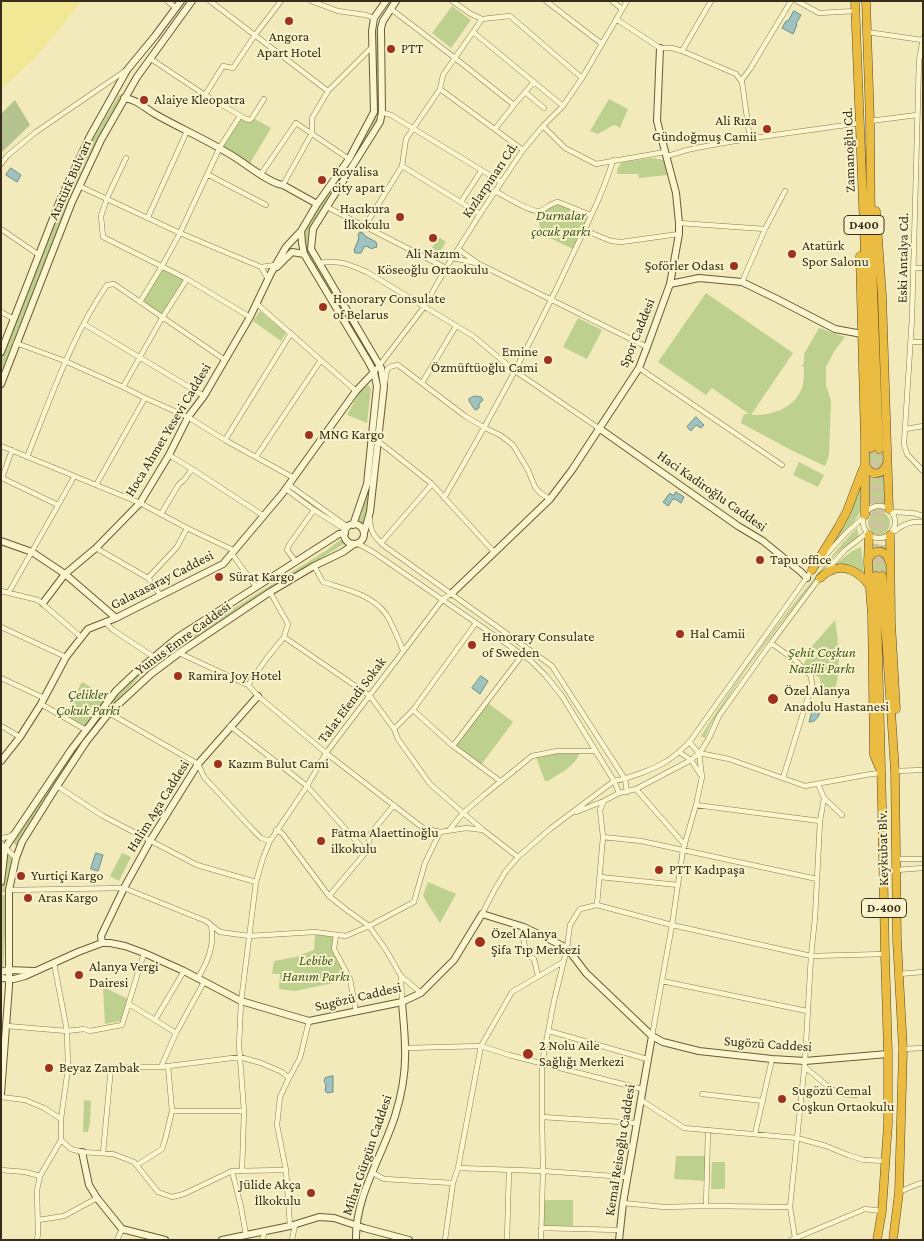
<!DOCTYPE html>
<html>
<head>
<meta charset="utf-8">
<style>
  body { margin:0 }
  #map { position:relative; width:924px; height:1241px; overflow:hidden; background:#f2eabb; font-family:"Crimson Pro",serif }
  canvas { display:block }
  .frame { position:absolute; inset:0; border:2px solid #382d1a; pointer-events:none }
</style>
</head>
<body>
<div id="map">
<canvas width="924" height="1241"></canvas>
<div class="frame"></div>
</div>
<script>
const g = document.querySelector('canvas').getContext('2d');
g.lineJoin = 'round';
function fill(path, color) {
  g.fillStyle = color;
  g.fill(path, 'evenodd');
}
function strokePath(path, color, width, dash) {
  g.strokeStyle = color;
  g.lineWidth = width;
  g.lineCap = dash ? 'butt' : 'round';
  g.setLineDash(dash || []);
  g.stroke(path);
}
function drawText(font, color, halo, rows, align = 'center') {
  g.font = font + ' "Crimson Pro",serif';
  g.lineWidth = 4;
  g.setLineDash([]);
  g.textBaseline = 'middle';
  g.strokeStyle = halo;
  g.fillStyle = color;
  for (const [text, x, y, turn = 0] of rows) {
    g.save();
    g.translate(x, y);
    g.rotate((+turn || 0) * Math.PI / 180);
    g.textAlign = isNaN(turn) ? turn : align;
    if (halo) g.strokeText(text, 0, 0);
    g.fillText(text, 0, 0);
    g.restore();
  }
}
fill(new Path2D(`
  M452,6L471,20L451,48L432,33Z
  M376,30H379V105L376,104Z
  M119,95L122,97L85,164L67,207L1,372V359L67,191L90,144Z
  M609,99L628,109L620,128L615,125L612,126L598,134L590,131Z
  M240,117L253,118L271,128L249,165L222,147Z
  M374,117L377,118L375,127L311,225C308,233 307,240 309,249L374,363H372L306,254C304,244 303,235 307,226L371,127Z
  M652,158L664,160L667,175L639,178L638,174H617C617,169 618,166 623,162Z
  M558,203L589,216L573,249L541,234L538,217L541,212Z
  M439,237L446,242L438,255L430,251Z
  M163,268L184,279L162,316L142,302Z
  M706,293L793,353L751,415C770,416 793,409 801,390C804,384 804,374 804,367L802,366L804,362V354L819,328L845,337L835,350L826,367V385L831,401L829,455L825,466L793,451L741,423L744,414H749L712,388L706,395L658,362Z
  M260,311L286,333L281,341L253,321Z
  M578,318L602,330L587,359L563,347Z
  M367,386H369L371,389L367,423L347,415L360,391Z
  M379,389H382L370,493L364,526L357,524L361,515L367,493Z
  M868,451H884L885,464L882,469L874,471L868,465Z
  M799,462L824,475L818,487L793,475Z
  M885,472V499L869,500L868,473Z
  M861,479L860,512L854,522L825,552Z
  M868 523a11 11 0 1 1 22 0a11 11 0 1 1-22 0Z
  M857,528L859,537L853,541L836,554L781,623L745,671L710,726L705,738L701,736C734,684 769,634 808,586C824,566 839,546 857,528Z
  M344,537L347,542L212,626L140,676L104,715L44,801L17,846L12,842L76,748L115,698L141,671L188,637L327,550Z
  M861,547L864,573L848,564H836L852,551Z
  M881,554L887,561V574H871L872,557Z
  M835,620C838,638 842,675 834,691L821,690L820,678L810,672L803,666L813,645Z
  M82,682L109,697L86,728L64,716Z
  M488,703L513,722L481,765L456,746Z
  M557,752H580C576,766 560,773 548,781H545L536,757Z
  M6,852L14,859L7,893L2,892Z
  M122,853L131,857L119,881L110,876Z
  M428,882L456,894L440,923L427,903L423,895Z
  M2,895H7L3,975H1Z
  M315,934L333,936L332,950L348,980L295,991L279,989L280,974H272L274,961L295,957L314,950Z
  M103,987L128,999L121,1021L105,1024Z
  M84,1100L91,1101L90,1122L88,1132H83Z
  M676,1156H706L705,1181L674,1179Z
  M712,1162H725V1189H711Z
  M544,1200H573V1228L543,1227Z`), '#bed08e');
fill(new Path2D(`
  M4,1H79L78,6L36,57L1,89V4Z`), '#f1e895');
fill(new Path2D(`
  M15,100L30,125L1,153V114Z`), '#b5c48f');
const water = new Path2D(`
  M794,11L801,15L796,24L797,25L793,34L782,28L786,21H788Z
  M11,168L21,175L17,182L6,175Z
  M360,232L363,233L365,236L376,242L377,247L373,248L372,249L366,246L364,247L361,253H355L354,250L359,238L358,235Z
  M475,396L481,397L483,400L479,404V408L475,410L469,401V399Z
  M696,417L704,425L701,428L696,425L691,431L687,427Z
  M676,492L684,497L681,503L675,499H673L668,506L663,502L670,493L672,495H674Z
  M481,676L488,681L480,694L472,688Z
  M820,706L822,709C818,715 818,722 809,722L813,708Z
  M96,853L103,855L98,871L91,869Z
  M333,1076V1092L327,1093L325,1091L326,1085L324,1081L325,1078Z`);
fill(water, '#a0c2be');
strokePath(water, '#67908d', 1);
strokePath(new Path2D(`
  M871,448L876,576
  M879,449L882,576`), '#cdc49b', 8, [8, 4]);
const street = new Path2D(`
  M167,1L176,8
  M210,1L328,91
  M311,1L338,11L366,15L374,18
  M452,1L471,14L482,19L510,16L582,78
  M546,1L602,44
  M612,1L622,9
  M797,1L819,13L855,11
  M391,9L455,58L514,105
  M616,19L660,48H672L682,51L736,74L742,82L750,139
  M473,32L563,106
  M867,32L922,40
  M923,38L919,61L912,318L904,444L907,454L923,471
  M682,51L711,1
  M151,59L205,95L246,119L250,120L252,118L264,99
  M741,81L750,69L791,1
  M440,89L523,150
  M525,92L544,108
  M205,95L223,66L233,68L255,35L281,1
  M381,112L391,115L501,182
  M870,121L917,115
  M543,126L565,148L596,164L665,152
  M495,129L514,105L534,82
  M666,156C676,154 685,150 696,148C750,137 805,131 860,123
  M126,158L107,198L101,216L103,237L187,279L250,317
  M1,164L7,156L36,132L125,71
  M402,166L480,214
  M207,174L266,205
  M261,174L296,123L349,159
  M283,185L312,133V118L328,91L372,47
  M79,186L180,233L261,267L268,279
  M495,191C503,195 531,213 540,211C546,209 551,203 558,202L591,215
  M461,202L481,171
  M327,207L446,268
  M148,217L187,131
  M679,223L765,229
  M365,226L402,166L406,139L440,89L443,75L482,19
  M1,229L39,255
  M584,230L611,241L621,242L679,234
  M458,249L479,264L647,347
  M453,258L476,263
  M319,263C340,260 348,264 367,272L473,336L515,371L600,429
  M261,267L275,265
  M914,268H923
  M742,282L765,229L785,191
  M140,302L162,266L180,233L220,147L240,116
  M257,304L356,391
  M1,312L14,319
  M84,324L204,396
  M911,342H923
  M16,343L65,361L123,387L145,398L188,417L225,440L294,478
  M639,368L782,465
  M374,372L379,366L424,307L446,268L480,214L523,150L543,126L563,106L582,78L627,1
  M385,382L387,369L392,366L398,365L465,416L485,428L500,435L513,445L528,470L535,487L540,493L550,499
  M422,383L456,326
  M123,387L162,318L187,279
  M906,429L923,426
  M225,440L291,333
  M378,441L432,484L494,552
  M1,446L140,503L187,528L235,551
  M12,450L2,478L58,505
  M169,455L192,469L264,516
  M27,457C51,398 71,337 107,285L114,284L225,360
  M256,457L321,360
  M96,485L145,398
  M289,485L348,527
  M286,489L314,510L346,530
  M444,498C490,419 533,340 571,258C586,226 603,194 613,160
  M863 522a16 16 0 1 1 32 0a16 16 0 1 1-32 0Z
  M892,512L913,513L923,516
  M161,514L179,484L184,480L192,469
  M370,519C370,531 374,536 383,545L552,666L625,779L627,792
  M895,531C903,524 912,521 923,522
  M357,543L373,552L530,660L546,676L562,696L614,781L619,793
  M381,543L432,484
  M96,548L148,578L161,596
  M232,554L256,587
  M822,559L847,532L864,517
  M296,562L287,550L289,545L314,510
  M314,566L323,582C345,589 371,594 386,614C393,625 398,639 403,650
  M826,571L845,550L867,533
  M148,578L177,547L187,528
  M1,591L38,600L81,637
  M9,592L74,477
  M105,622L113,630L154,657
  M1,627L66,657
  M284,637L370,696L394,729L398,739L430,784L483,830L518,857
  M771,643L796,661L811,676L812,684L783,778
  M179,653L248,685L258,696L326,753L423,828L440,832L466,828L483,830
  M1,678L44,698
  M248,685L267,658L284,637L288,624L270,592
  M41,704L86,730
  M413,710L453,746L500,781
  M109,713L198,764L204,777L252,829L261,838L270,841
  M1,726L20,737
  M230,726L307,786L366,852
  M394,729L413,710L476,623
  M453,746L523,654
  M679,752L691,760L700,774
  M699,753L729,759L805,786L871,774L881,773
  M895,771L923,770
  M57,786L103,816L197,865L256,882
  M636,789L685,845
  M824,798L842,815
  M696,805L820,821
  M576,812L604,801L619,793L636,789L691,760L701,751L709,738L719,716L771,643L821,576
  M450,829L463,813L484,795L532,756L557,751H595
  M276,830L282,833L329,896L348,911L369,926L386,950L401,976L421,993
  M603,837L641,841L817,879
  M1,838L8,837L14,834
  M1,844L16,858
  M896,859H923
  M896,870L923,868
  M600,877L678,885
  M9,890L124,888L206,921L220,932L249,936L315,932L346,936L369,926L414,902L425,863L440,832
  M329,896L366,852L371,833L394,805
  M597,905L603,837L600,810L604,801
  M482,914L495,889L506,871L518,857L550,829L614,781C630,778 654,769 667,761C676,755 684,748 691,740L812,570
  M524,927L523,937L525,947L529,956L534,959L538,976
  M336,935L334,949L350,979L356,1012
  M54,963L67,1031L68,1068L61,1119
  M899,974L923,972
  M401,976L402,1002
  M198,978C208,961 215,945 211,925
  M662,981L807,1011
  M129,1004L176,1033
  M155,1020L184,971
  M7,1026L67,1031L84,1029L90,1031L122,1025L144,953
  M549,1031L647,1059
  M652,1036L672,925L683,850L696,805L702,777L699,753L689,742
  M405,1048L481,1046L509,1055L642,1089
  M903,1049L923,1048
  M161,1067L176,1033L204,982
  M805,1067L831,1089L840,1094L856,1095
  M68,1068L161,1067L240,1057L261,1063L282,1072L289,1078
  M702,1094L763,1101
  M1,1097L25,1100L44,1108L61,1119V1140L71,1149L82,1152L113,1154L134,1162L158,1192L172,1197L184,1194L232,1171L286,1170
  M641,1100L684,1128L797,1138L826,1146L848,1155L864,1160L886,1161
  M172,1111H244
  M542,1117L637,1123
  M755,1134L772,1059
  M103,1153L111,1067
  M137,1165L162,1149L165,1140L172,1111L168,1066
  M458,1168L543,1171L627,1177
  M1,1170L25,1172L40,1176
  M232,1171L241,1207L246,1235
  M242,1171L244,1111L239,1045L241,1002L256,882L263,858L270,841L307,786L326,753L443,599L451,594
  M373,1173L384,1179L453,1183
  M899,1192L918,1184L923,1183
  M623,1203L664,1207L706,1206L790,1207
  M706,1206L708,1130
  M38,1220L64,1216L97,1198
  M290,1226L286,1170L277,1125L280,1097L289,1078L300,1058L309,1021
  M541,1228L620,1230
  M795,1238L790,1207L805,1061L811,956L815,918L820,821L824,798L818,784
  M37,1240L38,1234L37,1190L40,1176L61,1140
  M117,1240L122,1229
  M262,1240L265,1231
  M292,1240L295,1225
  M445,1240L453,1183L458,1168L481,1046L512,992L563,962
  M507,1240L509,1170
  M541,1240L543,1171L542,1117V1063L554,1001L567,948L570,925L580,909L597,905L672,925L811,956L885,954
  M791,1240L865,1209L882,1211`);
const secondary = new Path2D(`
  M124,98C138,100 143,107 155,114C181,129 210,141 236,158C247,165 271,184 283,185L317,204
  M277,267L292,252L304,254
  M670,284L699,278L742,282L777,299L835,329L862,334
  M1,352L61,198L90,136L127,70L155,36L181,1
  M1,384L72,202L101,140L137,77L192,1
  M600,429L738,526L763,541L801,572L807,578
  M344 534a10 10 0 1 1 20 0a10 10 0 1 1-20 0Z
  M353,525L367,484L377,386L374,372L368,361L304,254L302,243L301,231L317,204L349,159L374,112L372,31L374,18L386,1
  M364,533L370,512L384,386L381,368L311,249L313,229L380,122L382,112L381,28L383,21L396,1
  M1,541L32,552L65,574L116,618
  M451,594L550,499L572,470L639,368L647,347L670,284L679,234V223L676,193L657,121L660,48
  M43,603L65,574L96,548L140,503L169,455L188,417L204,396L250,317L271,273L286,247L301,231
  M1,761L20,737L41,704L66,657L88,629L116,618L223,564L282,494L356,391L374,372
  M1,882L5,848L71,750L116,691L136,672L178,637L339,534L345,533
  M102,943L101,936L124,888L150,841L198,764L258,696
  M1,972L8,970L34,971
  M1,978L14,979L25,976L78,952L102,943H110L125,946L144,953L184,971L241,1001L309,1021L402,1002L421,993L454,960L482,914L524,927L567,948L586,973L652,1036L663,1042L699,1051L772,1059L805,1061L888,1054
  M1,1094L9,986V890L16,858L22,842L57,786L86,742L109,713L151,674L179,653L270,592L314,566L343,552L354,544
  M82,1152L89,1185L97,1198L122,1229L165,1240
  M222,1240L290,1226L319,1217L334,1218L364,1228L409,1240
  M356,1240C355,1196 382,1157 395,1116C402,1094 406,1071 405,1048C405,1033 403,1017 402,1002
  M619,1240L623,1203L652,1036`);
const highway = new Path2D(`
  M855,1L868,330L871,448
  M866,1L870,121L871,236L879,449
  M876,211L882,295L889,509
  M860,256L865,441V515
  M865,464C870,477 882,476 887,464
  M869,535L868,563L872,615L874,755L879,767
  M890,535L891,623L896,709
  M868,560C873,548 886,549 889,561
  M812,570L839,526L847,511L863,469
  M876,576L882,805L885,954L888,1054V1124L882,1211L877,1240
  M882,576L895,771L897,940L903,1049L899,1192L893,1240
  M820,578C823,576 826,572 830,571C845,563 860,573 869,585`);
strokePath(street, '#8a7a53', 5.5);
strokePath(secondary, '#6c5a37', 8);
strokePath(highway, '#574629', 9);
strokePath(street, '#fcf6cf', 4.5);
strokePath(secondary, '#fcf6cf', 6);
strokePath(highway, '#ebbc42', 8);
for (const [x, y, r, color] of [
  [289,21,5,"#9f321e"],
  [391,49,5,"#9f321e"],
  [144,100,5,"#9f321e"],
  [767,129,5,"#9f321e"],
  [322,180,5,"#9f321e"],
  [400,217,5,"#9f321e"],
  [433,238,5,"#9f321e"],
  [792,254,5,"#9f321e"],
  [734,266,5,"#9f321e"],
  [323,307,5,"#9f321e"],
  [548,360,5,"#9f321e"],
  [309,435,5,"#9f321e"],
  [760,560,5,"#9f321e"],
  [219,577,5,"#9f321e"],
  [680,634,5,"#9f321e"],
  [472,645,5,"#9f321e"],
  [178,676,5,"#9f321e"],
  [773,699,6,"#9f321e"],
  [218,764,5,"#9f321e"],
  [321,841,5,"#9f321e"],
  [659,870,5,"#9f321e"],
  [21,876,5,"#9f321e"],
  [28,898,5,"#9f321e"],
  [480,942,6,"#9f321e"],
  [79,975,5,"#9f321e"],
  [528,1054,6,"#9f321e"],
  [49,1068,5,"#9f321e"],
  [782,1099,5,"#9f321e"],
  [311,1193,5,"#9f321e"]
]) {
  const dot = new Path2D();
  dot.arc(x, y, r, 0, 2 * Math.PI);
  g.fillStyle = color;
  g.fill(dot);
  strokePath(dot, '#f9f3cb', 2);
}
for (const [x, y, w] of [
  [864,225,40],
  [884,908,45]
]) {
  const box = new Path2D();
  box.roundRect(x - w / 2, y - 9.5, w, 19, 4);
  g.fillStyle = '#f9f3cb';
  g.fill(box);
  strokePath(box, '#382d1a', 1);
}
drawText('bold 12px', '#382d1a', null, [
  ["D400",864,225],
  ["D-400",884,908]
]);
drawText('14px', '#382d1a', '#f9f3cb', [
  ["Angora",289,37,"center"],
  ["Apart Hotel",289,53,"center"],
  ["PTT",401,49],
  ["Alaiye Kleopatra",154,100],
  ["Ali Rıza",757,121,"right"],
  ["Gündoğmuş Camii",757,137,"right"],
  ["Royalisa",332,172],
  ["city apart",332,188],
  ["Hacıkura",390,209,"right"],
  ["İlkokulu",390,225,"right"],
  ["Atatürk",802,246],
  ["Spor Salonu",802,262],
  ["Ali Nazım",433,254,"center"],
  ["Köseoğlu Ortaokulu",433,270,"center"],
  ["Şoförler Odası",724,266,"right"],
  ["Honorary Consulate",333,299],
  ["of Belarus",333,315],
  ["Emine",538,352,"right"],
  ["Özmüftüoğlu Cami",538,368,"right"],
  ["MNG Kargo",319,435],
  ["Tapu office",770,560],
  ["Sürat Kargo",229,577],
  ["Hal Camii",690,634],
  ["Honorary Consulate",482,637],
  ["of Sweden",482,653],
  ["Ramira Joy Hotel",188,676],
  ["Özel Alanya",784,691],
  ["Anadolu Hastanesi",784,707],
  ["Kazım Bulut Cami",228,764],
  ["Fatma Alaettinoğlu",331,833],
  ["ilkokulu",331,849],
  ["PTT Kadıpaşa",669,870],
  ["Yurtiçi Kargo",31,876],
  ["Aras Kargo",38,898],
  ["Özel Alanya",491,934],
  ["Şifa Tıp Merkezi",491,950],
  ["Alanya Vergi",89,967],
  ["Dairesi",89,983],
  ["2 Nolu Aile",539,1046],
  ["Sağlığı Merkezi",539,1062],
  ["Beyaz Zambak",59,1068],
  ["Sugözü Cemal",792,1091],
  ["Coşkun Ortaokulu",792,1107],
  ["Jülide Akça",301,1185,"right"],
  ["İlkokulu",301,1201,"right"]
], 'left');
drawText('14px', '#382d1a', '#f9f3cb', [
  ["Zamanoğlu Cd.",849,150,-92],
  ["Atatürk Bulvarı",70,180,-66],
  ["Kızlarpınarı Cd.",490,180,-56],
  ["Eski Antalya Cd.",903,258,-89],
  ["Spor Caddesi",637,333,-68],
  ["Hoca Ahmet Yesevi Caddesi",168,430,-59],
  ["Haci Kadiroğlu Caddesi",712,491,35],
  ["Galatasaray Caddesi",162,580,-27],
  ["Yunus Emre Caddesi",183,638,-36],
  ["Talat Efendi Sokak",352,700,-53],
  ["Halim Aga Caddesi",158,806,-58],
  ["Keykubat Blv.",883,848,-91],
  ["Sugözü Caddesi",358,997,-13],
  ["Sugözü Caddesi",768,1044,4],
  ["Kemal Reisoğlu Caddesi",620,1150,-81],
  ["Mihat Gürgün Caddesi",367,1155,-71]
]);
drawText('italic 14px', '#3f561e', '#f9f3cb', [
  ["Durnalar",561,216],
  ["çocuk parkı",561,232],
  ["Şehit Coşkun",822,653],
  ["Nazilli Parkı",822,669],
  ["Çelikler",88,695],
  ["Çokuk Parki",88,711],
  ["Lebibe",316,961],
  ["Hanım Parkı",316,977]
]);
</script>
</body>
</html>
